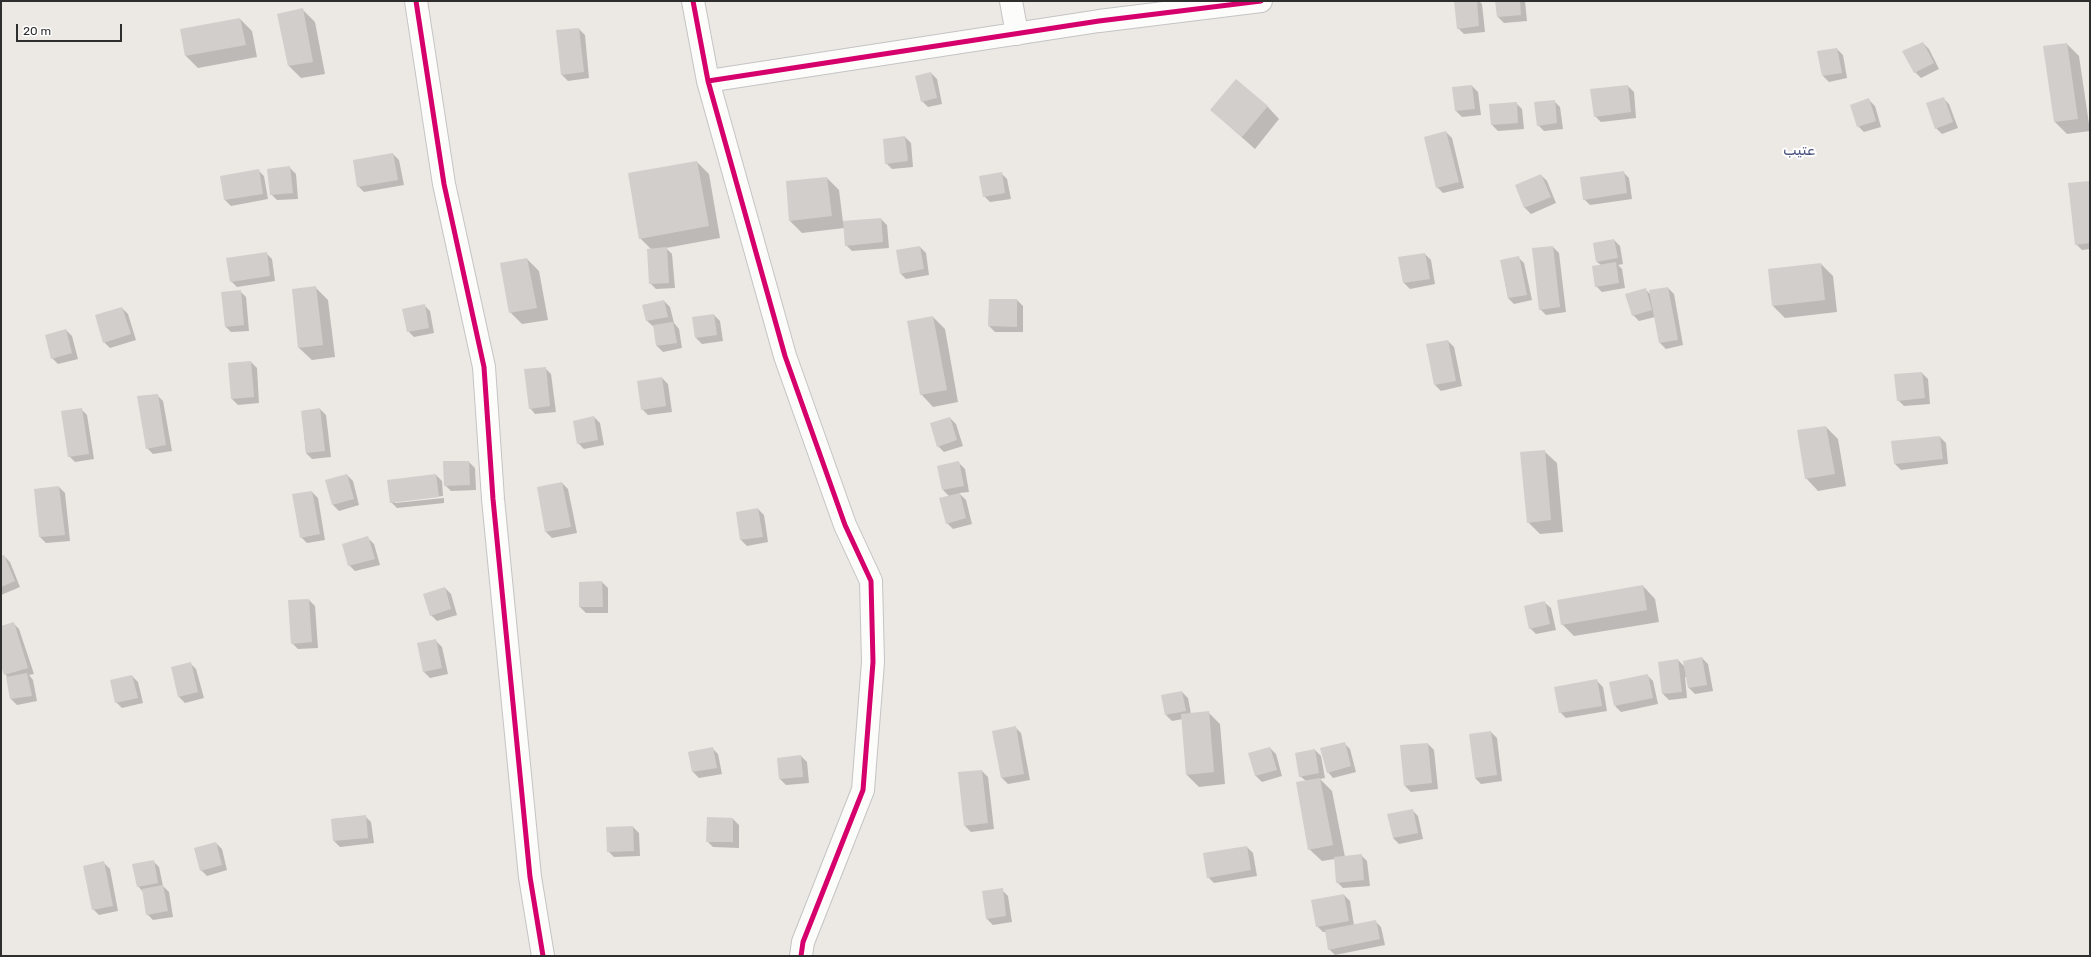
<!DOCTYPE html>
<html>
<head>
<meta charset="utf-8">
<style>
  body { margin:0 }
  #map { position:relative; width:2091px; height:957px; overflow:hidden; background:#ece8e4; font-family:Rubik,sans-serif }
  canvas { display:block }
  .frame { position:absolute; inset:0; border:2px solid #2e2e2e; pointer-events:none }
  .scale { position:absolute; left:16px; top:24px; width:106px; height:18px; box-sizing:border-box; border:2px solid #2e2e2e; border-top:0; padding-left:5px; font-size:12px; line-height:14px; white-space:nowrap; color:#2e2e2e; -webkit-text-stroke:3px #fff; paint-order:stroke }
</style>
</head>
<body>
<div id="map">
<canvas width="2091" height="957"></canvas>
<div class="frame"></div>
<div class="scale">20 m</div>
</div>
<script>
const g = document.querySelector('canvas').getContext('2d');
g.lineJoin = 'round';
function fill(path, color) {
  g.fillStyle = color;
  g.fill(path, 'evenodd');
}
function strokePath(path, color, width, dash) {
  g.strokeStyle = color;
  g.lineWidth = width;
  g.lineCap = dash ? 'butt' : 'round';
  g.setLineDash(dash || []);
  g.stroke(path);
}
function drawText(font, color, halo, rows, align = 'center') {
  g.font = font + ' Rubik,Cairo,sans-serif';
  g.lineWidth = 4;
  g.setLineDash([]);
  g.textBaseline = 'middle';
  g.strokeStyle = halo;
  g.fillStyle = color;
  for (const [text, x, y, turn = 0] of rows) {
    g.save();
    g.translate(x, y);
    g.rotate((+turn || 0) * Math.PI / 180);
    g.textAlign = isNaN(turn) ? turn : align;
    if (halo) g.strokeText(text, 0, 0);
    g.fillText(text, 0, 0);
    g.restore();
  }
}
fill(new Path2D(`
  M1455,1H1479L1482,4L1485,32L1464,34L1458,28Z
  M1496,1H1525L1527,21L1504,23L1498,17Z
  M303,10L315,22L325,74L301,78L289,66Z
  M240,19L252,31L257,57L198,68L186,56L182,30Z
  M579,29L585,35L589,78L568,81L562,75Z
  M1923,43L1929,49L1939,69L1921,78L1915,72Z
  M2067,44L2079,56L2090,131L2067,134L2055,122L2044,47Z
  M1837,49L1843,55L1847,78L1829,82L1823,76Z
  M931,73L937,79L942,104L928,107L922,101Z
  M1472,86L1478,92L1481,115L1462,117L1456,111Z
  M1628,86L1634,92L1636,118L1601,122L1595,116Z
  M1943,98L1949,104L1958,128L1942,134L1936,128Z
  M1869,100L1875,106L1881,127L1864,132L1858,126Z
  M1554,101L1560,107L1563,129L1544,131L1538,125Z
  M1516,103L1522,109L1524,129L1498,131L1492,125L1490,105Z
  M1267,106L1279,119L1255,149L1211,110Z
  M1446,132L1452,138L1464,188L1443,193L1437,187Z
  M905,137L911,143L913,167L892,169L886,163Z
  M393,154L399,160L404,185L364,192L358,186Z
  M697,162L709,174L720,238L666,248L672,254L675,288L656,289L650,283L651,249L640,238Z
  M290,168L296,174L298,199L277,200L271,194Z
  M258,170L264,176L268,199L231,206L225,200Z
  M1623,172L1629,178L1632,199L1590,205L1584,199Z
  M1001,173L1007,179L1011,199L990,202L984,196Z
  M1541,175L1547,181L1556,203L1531,214L1525,208L1516,186Z
  M827,178L839,190L843,222L881,219L887,225L889,248L852,251L846,245L844,228L802,233L790,221Z
  M2090,182V249L2082,250L2076,244Z
  M1614,240L1620,246L1623,264L1618,265L1622,269L1625,288L1602,292L1596,286L1601,265L1597,262Z
  M920,247L926,253L929,275L906,279L900,273Z
  M1553,247L1559,253L1566,312L1546,315L1540,309Z
  M266,253L272,259L275,281L237,287L231,281Z
  M1425,254L1431,260L1435,284L1410,289L1404,283L1400,258Z
  M1518,257L1524,263L1532,300L1514,304L1508,298L1501,261Z
  M527,259L539,271L548,320L522,324L510,312Z
  M1821,264L1833,276L1837,312L1785,318L1773,306Z
  M316,288L328,300L335,357L312,360L299,348Z
  M1668,288L1674,294L1683,345L1666,349L1660,343L1655,317L1639,321L1633,315L1645,289L1650,294Z
  M240,291L246,297L249,331L231,332L225,326Z
  M1017,300L1023,306V332H995L989,326Z
  M664,301L670,307L674,323L679,329L682,348L663,352L657,346L654,327L647,321L643,305Z
  M424,305L430,311L434,333L414,337L408,331Z
  M122,308L128,314L136,340L110,348L104,342Z
  M714,315L720,321L723,341L702,344L696,338Z
  M933,317L945,329L958,402L933,407L921,394Z
  M66,330L72,336L78,359L58,364L52,358Z
  M1448,341L1454,347L1462,386L1441,391L1435,385L1427,345Z
  M251,362L257,368L259,403L238,405L232,399L229,364Z
  M545,368L551,374L556,412L535,414L530,408Z
  M1922,373L1928,379L1930,404L1904,406L1898,400Z
  M662,378L668,384L672,412L648,415L642,409Z
  M157,395L163,401L172,451L153,454L147,448Z
  M81,409L87,415L94,459L75,462L69,456Z
  M320,409L326,415L331,457L312,459L306,453L302,411Z
  M594,417L600,423L604,445L584,449L578,443Z
  M950,418L956,424L963,446L944,452L938,446Z
  M1826,427L1838,439L1846,486L1818,491L1806,478Z
  M1940,437L1946,443L1948,464L1901,470L1895,464Z
  M1544,451L1557,463L1563,532L1540,534L1528,522Z
  M469,462L475,468L476,490L451,491L445,485Z
  M959,463L965,469L969,492L959,493L966,500L972,524L953,529L947,523L950,497L943,490Z
  M347,475L353,481L359,505L339,511L333,505L326,481Z
  M436,475L442,481L443,496L395,501V503L444,498V503L397,508L391,502Z
  M562,483L568,489L577,533L552,538L546,532L538,488Z
  M59,487L65,493L70,541L46,543L40,537Z
  M312,492L318,498L325,540L307,543L301,537Z
  M758,509L764,515L768,542L747,546L741,540L737,513Z
  M368,538L374,544L380,565L355,571L349,565Z
  M4,556L10,562L20,587L1,595V557Z
  M602,582L608,588V613H586L580,607Z
  M1643,586L1655,599L1659,622L1574,636L1562,624Z
  M445,588L451,594L457,615L437,621L431,615Z
  M309,600L315,606L318,648L298,649L292,643Z
  M1545,603L1551,608L1556,630L1536,634L1530,628Z
  M13,623L19,629L34,674L29,675L33,680L37,701L17,705L11,699L7,677L1,663V627Z
  M436,641L442,647L448,674L430,678L424,672Z
  M1702,658L1708,664L1713,691L1695,694L1689,688L1687,677H1685L1687,698L1669,700L1663,694L1678,660L1685,667Z
  M190,663L196,669L204,698L185,703L179,697Z
  M1647,675L1653,681L1658,704L1621,712L1615,706Z
  M132,676L138,682L143,703L122,708L116,702Z
  M1597,681L1603,687L1607,711L1566,718L1560,712Z
  M1182,692L1188,698L1191,714L1208,712L1220,724L1225,784L1199,787L1187,775L1183,719L1172,721L1166,715Z
  M1015,727L1021,733L1030,780L1008,784L1002,778L993,732Z
  M1491,732L1497,738L1502,781L1481,784L1475,778Z
  M1344,743L1350,749L1356,772L1333,778L1328,772Z
  M1428,744L1434,750L1438,789L1411,792L1405,786Z
  M712,748L718,754L722,774L699,778L693,772L689,752Z
  M1270,748L1276,754L1282,776L1262,782L1256,776L1250,754Z
  M1315,750L1321,756L1325,778L1320,779L1332,791L1345,857L1361,855L1367,861L1370,886L1343,888L1337,882L1335,859L1322,861L1309,849L1306,781L1300,776Z
  M801,756L807,762L809,783L786,785L780,779Z
  M982,771L988,777L994,829L971,832L965,826Z
  M1412,810L1418,816L1423,839L1399,844L1393,838Z
  M365,816L371,822L374,843L340,847L334,841L332,819Z
  M733,819L739,825V848L713,847L707,841Z
  M633,827L639,833L640,856L614,857L608,851Z
  M216,843L222,849L227,870L207,876L201,870Z
  M1247,847L1253,853L1257,876L1214,883L1208,877Z
  M153,861L159,867L163,886L169,892L173,917L153,920L147,914L143,892L138,886Z
  M104,863L110,869L118,911L99,915L93,909Z
  M1002,890L1008,896L1012,922L993,925L987,919Z
  M1344,895L1350,901L1354,925L1375,921L1381,927L1385,945L1335,955L1329,949L1326,932H1323L1317,926Z`), '#0003');
fill(new Path2D(`
  M1454,1H1477L1479,26L1457,29Z
  M1495,1H1520L1521,15L1497,17Z
  M303,8L313,62L288,66L277,14Z
  M240,18L246,45L185,56L180,29Z
  M579,28L584,72L561,75L556,30Z
  M1923,42L1934,63L1914,73L1902,51Z
  M2067,43L2078,119L2054,122L2043,46Z
  M1837,48L1842,73L1822,76L1817,51Z
  M931,72L937,98L921,102L915,76Z
  M1236,79L1268,106L1242,137L1210,110Z
  M1472,85L1475,109L1455,111L1452,87Z
  M1628,85L1631,112L1594,117L1590,89Z
  M1944,97L1953,122L1935,129L1926,103Z
  M1869,98L1876,121L1857,127L1850,105Z
  M1555,100L1557,123L1537,126L1534,102Z
  M1517,102L1518,123L1491,125L1489,104Z
  M1446,131L1459,182L1436,188L1424,137Z
  M905,136L908,161L885,164L883,139Z
  M393,153L398,180L357,187L353,160Z
  M697,161L709,226L639,239L628,173Z
  M290,166L293,193L270,195L267,169Z
  M259,169L263,194L224,200L220,176Z
  M1624,171L1627,193L1583,200L1580,177Z
  M1002,172L1005,193L983,197L979,176Z
  M1541,174L1551,197L1524,208L1515,185Z
  M827,177L832,216L789,221L786,181Z
  M2090,181V243L2075,245L2068,183Z
  M881,218L883,242L845,246L843,221Z
  M1614,239L1618,258L1596,262L1593,243Z
  M920,246L924,269L900,274L896,250Z
  M1553,246L1560,307L1539,310L1532,248Z
  M667,247L669,283L649,284L647,249Z
  M267,252L270,276L230,282L226,258Z
  M1425,253L1430,279L1403,283L1398,257Z
  M1519,256L1527,295L1508,298L1500,260Z
  M527,258L537,308L509,313L500,263Z
  M1616,262L1619,283L1595,287L1592,266Z
  M1821,263L1825,300L1772,306L1768,269Z
  M316,286L323,345L298,348L292,289Z
  M1668,287L1678,340L1659,343L1649,290Z
  M1646,288L1652,310L1632,316L1625,294Z
  M241,290L244,325L225,327L221,292Z
  M989,299H1017V327L988,326Z
  M664,300L668,317L646,321L642,305Z
  M425,304L429,328L407,332L402,309Z
  M122,307L131,334L103,343L95,315Z
  M714,314L717,335L695,338L692,317Z
  M933,316L947,390L920,395L907,321Z
  M673,322L677,343L656,346L653,325Z
  M66,329L72,353L51,359L45,335Z
  M1448,340L1456,381L1434,385L1426,344Z
  M251,361L254,397L231,399L228,363Z
  M546,367L550,406L529,409L524,369Z
  M1922,372L1925,398L1897,401L1894,374Z
  M662,377L666,406L641,410L637,381Z
  M158,394L166,445L146,449L137,396Z
  M82,408L89,454L68,457L61,411Z
  M320,408L325,451L306,453L301,411Z
  M594,416L598,440L577,444L573,421Z
  M950,417L957,440L937,447L930,423Z
  M1826,426L1835,474L1805,479L1797,430Z
  M1940,436L1943,459L1894,464L1891,441Z
  M1545,450L1551,520L1527,523L1520,452Z
  M443,461H469L470,485L444,486Z
  M959,461L964,486L942,490L937,466Z
  M347,474L354,499L332,505L325,480Z
  M436,474L439,497L390,503L387,480Z
  M562,482L571,527L545,532L537,487Z
  M59,486L65,535L39,537L34,489Z
  M312,491L320,534L300,538L292,494Z
  M960,493L966,518L946,524L939,498Z
  M758,508L763,537L740,540L736,512Z
  M368,536L375,559L348,566L342,544Z
  M4,555L15,581L1,587V556Z
  M602,581L603,607H579V582Z
  M1643,585L1647,610L1561,625L1557,600Z
  M445,587L451,609L430,616L423,594Z
  M309,599L312,642L291,644L288,600Z
  M1545,601L1550,624L1529,629L1524,606Z
  M14,622L28,668L4,675L1,666V626Z
  M436,639L442,668L423,672L417,643Z
  M1702,657L1707,685L1688,688L1683,661Z
  M1678,659L1682,692L1662,694L1658,662Z
  M191,662L198,692L178,697L171,667Z
  M27,673L32,696L10,699L6,677Z
  M1648,674L1653,698L1614,706L1609,682Z
  M132,675L138,698L115,703L110,680Z
  M1597,679L1602,706L1559,713L1554,687Z
  M1182,691L1186,711L1165,715L1161,695Z
  M1209,711L1214,772L1186,775L1181,714Z
  M1016,726L1024,774L1001,778L992,731Z
  M1491,731L1497,775L1475,778L1469,734Z
  M1345,742L1351,766L1327,773L1320,748Z
  M1428,743L1432,783L1404,786L1400,745Z
  M713,747L717,768L692,772L688,752Z
  M1270,747L1277,770L1255,776L1248,753Z
  M1315,749L1319,773L1299,777L1295,753Z
  M801,755L803,777L779,779L777,758Z
  M982,770L988,823L964,826L958,772Z
  M1320,778L1333,845L1308,850L1296,782Z
  M1413,809L1418,833L1393,838L1387,814Z
  M366,815L368,838L333,841L331,819Z
  M707,817L733,818V842H706Z
  M633,826L634,851L607,852L606,827Z
  M216,842L222,865L200,871L194,848Z
  M1247,846L1251,870L1207,878L1203,853Z
  M1362,854L1364,880L1336,883L1334,857Z
  M154,860L158,883L137,887L132,864Z
  M104,861L113,906L92,910L83,866Z
  M163,885L168,911L146,915L142,889Z
  M1003,888L1006,916L986,919L982,891Z
  M1344,894L1349,921L1316,927L1311,900Z
  M1376,920L1380,939L1328,950L1325,930Z`), '#d1cecb');
const minor = new Path2D(`
  M416,1L444,184L484,367L493,499L530,877L543,956
  M693,1L708,81L785,356L845,525L871,581L873,662L863,790L803,942L801,956
  M1011,1L1017,34
  M708,81L1099,21L1261,1`);
strokePath(minor, '#c5c4c5', 24);
strokePath(minor, '#fcfcfb', 22);
strokePath(new Path2D(`
  M416,1L444,184L484,367L493,499L530,877L543,956
  M693,1L708,81L785,356L845,525L871,581L873,662L863,790L803,942L801,956
  M708,81L1099,21L1261,1`), '#d6006c', 5);
drawText('15px', '#4d5680', '#fff', [
  ["عتيب",1799,151]
]);
</script>
</body>
</html>
